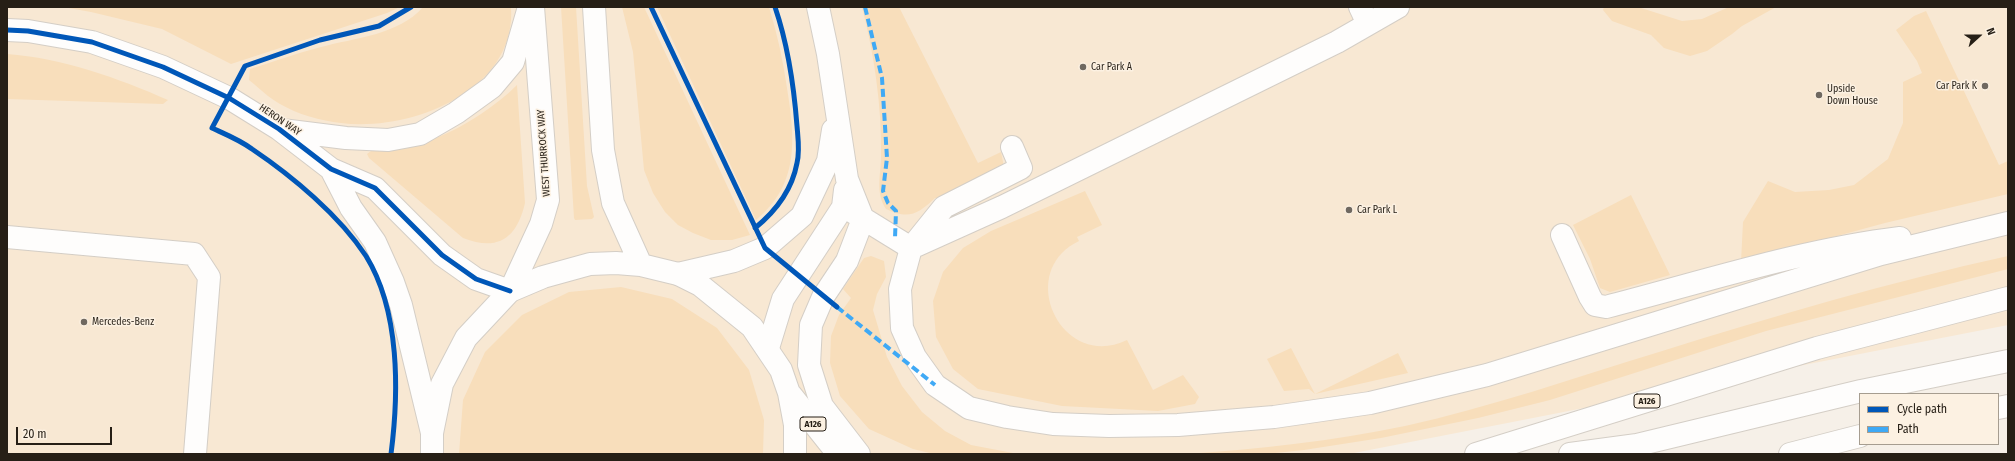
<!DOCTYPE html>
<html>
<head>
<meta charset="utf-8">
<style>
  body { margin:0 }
  #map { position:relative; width:2015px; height:461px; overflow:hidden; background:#f6f0e8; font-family:"Fira Sans Condensed",sans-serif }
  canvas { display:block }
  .frame { position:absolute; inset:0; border:8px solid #261f16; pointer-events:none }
  .legend { position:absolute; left:1859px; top:393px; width:140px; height:52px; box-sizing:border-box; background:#fcf1e2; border:1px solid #a69d90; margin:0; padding:5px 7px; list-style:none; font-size:12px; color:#261f16 }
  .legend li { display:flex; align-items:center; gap:8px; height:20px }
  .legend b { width:20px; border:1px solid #a69d90 }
  .north { position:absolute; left:1959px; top:16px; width:40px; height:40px; -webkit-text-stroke:3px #fcf1e2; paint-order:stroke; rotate:69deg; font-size:11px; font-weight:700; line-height:16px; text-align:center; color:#261f16 }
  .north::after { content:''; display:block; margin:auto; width:14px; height:18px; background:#261f16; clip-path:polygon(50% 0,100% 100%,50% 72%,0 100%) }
  .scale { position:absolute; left:16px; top:427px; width:96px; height:18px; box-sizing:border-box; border:2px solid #261f16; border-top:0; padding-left:5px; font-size:12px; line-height:14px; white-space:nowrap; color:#261f16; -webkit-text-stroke:3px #fcf1e2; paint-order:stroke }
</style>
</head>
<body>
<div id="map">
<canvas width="2015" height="461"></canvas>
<div class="frame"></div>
<ul class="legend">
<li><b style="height:5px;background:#0057b8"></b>Cycle path</li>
<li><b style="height:5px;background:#3fa9f5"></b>Path</li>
</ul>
<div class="north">N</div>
<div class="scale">20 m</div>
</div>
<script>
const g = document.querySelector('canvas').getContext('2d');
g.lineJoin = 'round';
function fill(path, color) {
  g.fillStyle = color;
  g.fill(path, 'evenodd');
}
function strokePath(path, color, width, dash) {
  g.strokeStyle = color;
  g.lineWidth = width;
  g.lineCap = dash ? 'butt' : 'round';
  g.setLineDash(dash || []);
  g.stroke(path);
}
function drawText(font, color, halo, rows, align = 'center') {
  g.font = font + ' "Fira Sans Condensed",sans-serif';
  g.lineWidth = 3;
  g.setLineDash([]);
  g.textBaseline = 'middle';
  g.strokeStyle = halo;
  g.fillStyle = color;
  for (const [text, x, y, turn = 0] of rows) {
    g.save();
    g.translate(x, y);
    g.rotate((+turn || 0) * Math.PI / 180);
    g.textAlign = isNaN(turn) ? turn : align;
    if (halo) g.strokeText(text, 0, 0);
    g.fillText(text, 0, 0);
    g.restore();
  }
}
fill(new Path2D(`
  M7,7H2008V325L1349,454H7Z`), '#f8e8d3');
fill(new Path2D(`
  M63,7H400L387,13L231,64L162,29L91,12Z
  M423,7H511C517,91 410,132 341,123C321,121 297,114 280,104C269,98 259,88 249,80L250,69C273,62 297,53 321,47C354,38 399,35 423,7Z
  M561,7H576L587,186L594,217L592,219L575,220L574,218Z
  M622,7H644L750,235L732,240H711L693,233L678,225L665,212L653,193L644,170L633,52Z
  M657,7H769C777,33 783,60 787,88C795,138 800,184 756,220Z
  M862,7H899L978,163L1001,152L1004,167L958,198H935C918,214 909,220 886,209C875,193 881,174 881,156C882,106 874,54 862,7Z
  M1604,7H1638L1682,21L1702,19L1729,7H1776L1742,26L1732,34L1707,51L1690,56L1664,48L1651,35L1612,21L1603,10Z
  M1926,11L1999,165L2008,161V194L1885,223L1741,262L1743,222L1768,181L1795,192L1829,190L1854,185L1888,159L1903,123V82L1922,73L1917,61L1896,30L1914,16Z
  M7,54C62,58 118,78 168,100L163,104L7,99Z
  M517,85L525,203C517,238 498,252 463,238L369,158L367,154L371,151C415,148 445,138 481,114C494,105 506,96 517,85Z
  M1085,191L1102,225L1077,237L1079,241C1014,272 1062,372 1127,340L1153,390L1183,375L1199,397L1195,404L1158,411L1062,406L978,389L953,369L936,337L933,301L943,272L963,248L991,231Z
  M1631,195L1670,275L1610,292L1600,288L1590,259L1573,225Z
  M871,256L884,261L886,277L877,294L873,310L887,357L902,386L922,412L945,431L971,445L1013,453L1035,454H934L913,449L869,429L840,396L830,363L831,336L839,315L851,298L843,289L864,258Z
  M2008,256V269L1766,331L1550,400L1478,418L1381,438L1304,450L1266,454H1185C1259,449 1333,441 1405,426C1491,407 1574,378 1659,352C1774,316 1890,282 2008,256Z
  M621,287L672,299L717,328L749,370L764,420L763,454H459L463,400L485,352L522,315L569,292Z
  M1291,348L1315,394L1398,353L1408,373L1315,394L1309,389L1284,391L1267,359Z`), '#f8debb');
const minor = new Path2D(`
  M818,7L828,54L847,179L863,219L847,261L823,297L811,325L809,365L822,406L859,454
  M1360,7L1368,24
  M1398,7L1337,42L1002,207L911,248L900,289L902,328L915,357L935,385L969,408L1007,417L1053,424L1109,426L1178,425L1274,417L1370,403L1487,375L1881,254L2008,223
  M7,30L28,31L92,42L163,67L229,98L279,129L331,169L375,188L442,255L476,279L510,291
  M282,130L346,138L388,140L420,134L456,113L492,87L513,62L529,7
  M331,169L351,208L375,242L393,282L401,305L432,433
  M851,211L911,248L944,207L1021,168L1012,147
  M1562,235L1590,297L1595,305L1606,307C1703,282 1801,250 1900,238
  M7,237L194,254L209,277L195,454
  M678,274L734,261L765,248L802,216L828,161L833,130
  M768,348L783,299L843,207L845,190`);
const major = new Path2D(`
  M594,7L603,150L613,203L641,265
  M510,291L541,224L548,200L533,7
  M791,395L838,454
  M1998,408L2008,406
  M432,454V433L442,384L466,338L510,291L543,277L590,264L616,263L641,265L678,274L700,285L752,327L781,370L789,393L795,425V454
  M1476,454L1817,348L2008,298
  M1570,454L1637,445L1861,391L2008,361
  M1790,454L1860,436`);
strokePath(minor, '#d4cec6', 24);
strokePath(major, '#d4cec6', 24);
strokePath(minor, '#fefdfc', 22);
strokePath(major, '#fefdfc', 22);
strokePath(new Path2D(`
  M865,7L882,78L887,158L883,191L888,203L896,211L895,238
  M837,307L935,385`), '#3fa9f5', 4, [8, 4]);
strokePath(new Path2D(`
  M651,7L765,248L837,307
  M7,30L28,31L92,42L163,67L229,98L279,129L331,169L375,188L442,255L476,279L510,291
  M755,228C776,211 792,190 797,163C800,151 798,138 797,126C794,87 788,45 775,7
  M391,454C399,392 400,311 366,256C339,215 292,176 252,149C240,140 225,134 212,128L245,66L320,40L379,26L411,7`), '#0057b8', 5);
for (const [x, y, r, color] of [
  [1083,67,4,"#6f6860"],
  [1985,86,4,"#6f6860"],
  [1819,95,4,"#6f6860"],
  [1349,210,4,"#6f6860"],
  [84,322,4,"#6f6860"]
]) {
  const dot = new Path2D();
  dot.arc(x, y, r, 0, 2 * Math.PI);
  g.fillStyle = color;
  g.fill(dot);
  strokePath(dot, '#fcf1e2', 1.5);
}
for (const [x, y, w] of [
  [1647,401,26],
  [813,424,26]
]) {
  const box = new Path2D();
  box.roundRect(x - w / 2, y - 7, w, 14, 3);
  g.fillStyle = '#fcf1e2';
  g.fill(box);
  strokePath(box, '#261f16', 1);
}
drawText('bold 9px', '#261f16', null, [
  ["A126",1647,401],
  ["A126",813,424]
]);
drawText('10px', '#261f16', '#fcf1e2', [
  ["Car Park A",1091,67],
  ["Car Park K",1977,86,"right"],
  ["Upside",1827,89],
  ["Down House",1827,101],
  ["Car Park L",1357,210],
  ["Mercedes-Benz",92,322]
], 'left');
drawText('10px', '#261f16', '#fcf1e2', [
  ["HERON WAY",280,120,34],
  ["WEST THURROCK WAY",544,153,-94]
]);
</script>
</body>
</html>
